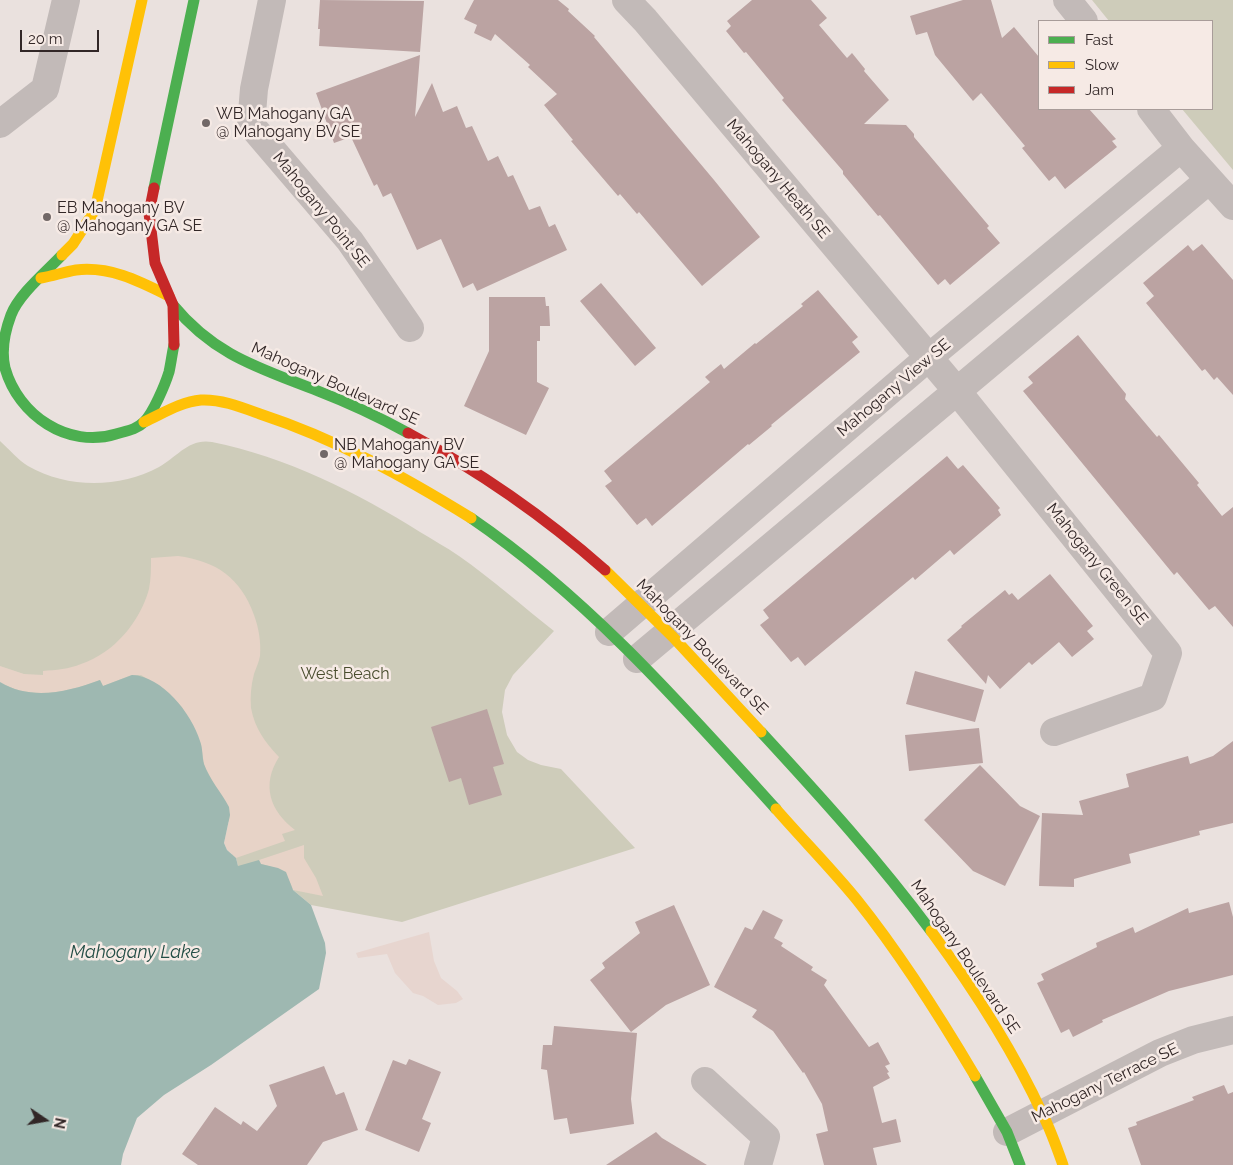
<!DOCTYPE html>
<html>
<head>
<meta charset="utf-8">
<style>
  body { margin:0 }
  #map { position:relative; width:1233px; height:1165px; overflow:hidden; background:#eae1de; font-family:Raleway,sans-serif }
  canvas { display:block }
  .legend { position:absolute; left:1038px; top:20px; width:175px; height:90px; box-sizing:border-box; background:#f6eae5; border:1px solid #a89c99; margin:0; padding:6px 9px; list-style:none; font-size:15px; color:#322727 }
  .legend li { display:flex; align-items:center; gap:10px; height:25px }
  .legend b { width:25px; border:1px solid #a89c99 }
  .north { position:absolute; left:20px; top:1095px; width:50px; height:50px; -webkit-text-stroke:4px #f6eae5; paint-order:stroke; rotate:102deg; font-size:14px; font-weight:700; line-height:20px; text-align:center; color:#322727 }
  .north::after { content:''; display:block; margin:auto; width:18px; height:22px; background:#322727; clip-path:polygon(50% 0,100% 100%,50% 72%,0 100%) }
  .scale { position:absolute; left:20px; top:30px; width:79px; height:22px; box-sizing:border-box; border:2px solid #322727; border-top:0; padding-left:6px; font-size:15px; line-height:18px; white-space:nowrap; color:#322727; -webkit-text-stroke:4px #f6eae5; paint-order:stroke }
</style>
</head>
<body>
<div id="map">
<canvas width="1233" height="1165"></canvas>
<ul class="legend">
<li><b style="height:6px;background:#4caf50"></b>Fast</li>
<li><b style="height:6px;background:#ffc107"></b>Slow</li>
<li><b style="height:6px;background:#c62828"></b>Jam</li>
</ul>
<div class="north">N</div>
<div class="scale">20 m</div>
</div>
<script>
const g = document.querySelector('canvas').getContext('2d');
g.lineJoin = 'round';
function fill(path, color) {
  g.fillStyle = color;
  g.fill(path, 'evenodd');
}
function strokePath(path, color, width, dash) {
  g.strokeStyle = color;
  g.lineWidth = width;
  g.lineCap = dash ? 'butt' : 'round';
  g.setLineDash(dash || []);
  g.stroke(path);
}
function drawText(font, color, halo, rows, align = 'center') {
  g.font = font + ' Raleway,sans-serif';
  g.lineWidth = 5;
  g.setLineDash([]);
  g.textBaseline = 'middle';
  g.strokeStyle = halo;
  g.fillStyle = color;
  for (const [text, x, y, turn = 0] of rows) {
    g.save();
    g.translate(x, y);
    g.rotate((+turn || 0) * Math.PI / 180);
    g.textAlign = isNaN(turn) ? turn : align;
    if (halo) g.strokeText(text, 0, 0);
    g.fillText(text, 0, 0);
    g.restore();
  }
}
fill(new Path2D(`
  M1092,0H1233V170L1182,109H1212V21H1109Z
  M0,441C9,449 18,460 28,466C68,489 120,488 159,467C177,457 189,438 212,442C286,457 357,492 420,532C433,540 446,547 459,556C492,579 522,606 554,631L513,675L505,690L502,712L507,735L517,752L528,760L541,765L561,769L635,848L402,922L311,905L293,890L238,866L236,858L232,855L229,822L0,682Z`), '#ceccba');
fill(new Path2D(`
  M178,556C216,561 241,578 254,615C259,629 261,642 260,656C259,662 256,668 254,674C251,685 250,697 251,708C255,729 265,742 279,757C261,785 270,811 295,830L282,834L285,841L236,858L227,850L224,843L230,815L204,765L201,744L182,707L161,687L141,675H132L103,686L100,680C68,692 31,701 0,682V666L24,674L43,675V671C56,670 69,669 81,664C114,653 140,622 149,589C151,579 151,568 151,558Z
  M304,845V858L316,878L323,896L293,890C288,872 278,868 261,864L259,860Z`), '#e7d3c7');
fill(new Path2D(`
  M429,932L434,961L441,978L457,991L463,999L456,1003L438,1005L423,996L413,993L395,973L387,954L358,958L356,953Z`), '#e7d5cf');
fill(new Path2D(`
  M132,675C162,676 192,714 200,741C203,749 202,757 204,764C209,779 222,793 229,807L230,815L224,843L227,850L236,858L238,866L259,860L261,864L278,868L286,872L293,890L311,905L325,943L326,953L319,989L211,1065L164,1095L137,1118L123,1154L121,1165H0V682C31,701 68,692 100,680L103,686Z`), '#9eb8b1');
fill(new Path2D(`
  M320,0L424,1L420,52L319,46L320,29H318Z
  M474,0H558L569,9L568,11L595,36L594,37L714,180L760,237L702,286L639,212L637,214L620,194L618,196L571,141L573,140L544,105L557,94L528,67L530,65L495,34L491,41L474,33L477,25L464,19Z
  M752,0H811L827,18L819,25L847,58L852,53L865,69L864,71L889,100L864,124L906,125L914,134V137L989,226L987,228L1000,243L950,285L945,279L938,285L880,215L878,216L843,174V171L782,100L784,98L746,52L744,53L726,31L731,26L727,21Z
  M963,0H991L1002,38L1014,27L1039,57V109H1089L1116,139L1112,141L1117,147L1065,189L1055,176L1049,181L1022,148L1025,146L981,93L973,101L935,55L927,32L916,35L910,16Z
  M420,55L415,117L432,83L443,112L457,106L466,128L472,126L488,161L498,156L508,177L513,175L529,210L540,206L549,227L555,224L567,250L477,291L473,283L463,288L441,239L417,250L391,193L383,197L377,184L374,186L351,137L334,143L316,93Z
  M1202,244L1233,280V395L1217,377L1214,380L1205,369L1202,371L1146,303L1154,296L1143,283L1188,245L1193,251Z
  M601,283L656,348L635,366L580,301Z
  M818,290L858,337L852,342L860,352L771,425L772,426L749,445L748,444L652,526L646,518L637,525L605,486L612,481L604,471L710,382L705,377L721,364L724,369L755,343L756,344L803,306L801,304Z
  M489,297H545L546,306H549L550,326H540V341H537V382L549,388L526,435L464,406L489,351Z
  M1078,335L1126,394L1125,399L1157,437L1159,435L1199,483L1197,485L1222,516L1233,507V627L1215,606L1209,610L1177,572L1174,575L1023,391L1033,383L1028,377Z
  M947,456L958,469L963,465L1000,508L998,510L1001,515L954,555L950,550L915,580L913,577L805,666L798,657L791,662L760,625L769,618L763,610Z
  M1050,574L1093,626L1087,631L1094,639L1072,657L1059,642L1032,665L1029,662L1000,689L988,675L986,684L947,640L962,627L961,626L1005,590L1009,595L1012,593L1018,600Z
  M915,671L984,690L975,722L906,704Z
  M487,709L504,764L493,767L502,795L469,805L461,778L449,782L431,727Z
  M979,728L983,763L909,771L905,735Z
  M1233,741V823L1199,831L1200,835L1129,854L1131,863L1074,879V887L1039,886L1042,813L1083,815L1079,801L1129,787L1126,774L1188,756L1190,764L1213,756Z
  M980,765L1020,806L1040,816L1005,886L973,871L924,820Z
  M1229,902L1233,917V975L1169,991L1102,1020L1103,1022L1073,1037L1069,1029L1061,1033L1037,983L1044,980L1041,974L1097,947L1096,943L1133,927L1135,933L1188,908L1189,913Z
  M674,905L710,985L666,1005L631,1032L590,980L605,968L602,963L640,933L635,922Z
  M763,910L783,920L774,938L783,943L781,946L813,967L811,970L827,980L824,985L869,1047L878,1042L890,1064L885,1066L889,1072L887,1073L890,1078L873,1087L882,1123L896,1119L901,1142L873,1148L877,1165H824L816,1134L828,1131L822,1104L804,1072L803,1073L773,1031L752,1017L757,1010L714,987L745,927L752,930Z
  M554,1026L637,1033L631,1099L634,1124L570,1134L567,1118L554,1120L547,1070L541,1069L543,1045H552Z
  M409,1059L441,1072L422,1119L431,1123L419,1152L365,1130L393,1060L406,1065Z
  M324,1066L336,1095L344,1092L358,1130L323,1142L307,1165H198L182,1154L215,1107L241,1125L243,1121L257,1131L277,1106L269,1085Z
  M1224,1085L1228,1094L1233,1092V1165H1141L1128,1128L1137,1125L1136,1122L1194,1100L1192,1097Z
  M656,1132L662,1138L707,1165H606Z`), '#bba3a2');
strokePath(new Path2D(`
  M272,0L254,89L251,125L350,241L410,328
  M626,0L645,20L957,391L1168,653L1153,697L1054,732
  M1067,0L1084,21
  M1151,109L1181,148L1233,206
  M0,124L45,89L66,0
  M609,632L928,358L1181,148
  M637,659L1209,180
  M705,1081L766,1137L758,1165
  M1007,1132L1160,1053L1193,1040L1233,1030`), '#c2bab8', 28);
strokePath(new Path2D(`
  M154,188L194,0
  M62,255C46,272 19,294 11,315C5,331 1,351 5,368C18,415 68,449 116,434C126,431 136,430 144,422C153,413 165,385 169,372C171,363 172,354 174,345
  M173,305C215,356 260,368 318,391C349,403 379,417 408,433
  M471,518C588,598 682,705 776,809
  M761,732C821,797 879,861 931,931
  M975,1076L1007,1132L1020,1165`), '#4caf50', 11);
strokePath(new Path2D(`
  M62,255L73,244L95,210L142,0
  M41,278C53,276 64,272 76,270C110,266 139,281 169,296
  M144,422C162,414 180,402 201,400C221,399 241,407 260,414C336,439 403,476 471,518
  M605,570L673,637L761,732
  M776,809C802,839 831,868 857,900C901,955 939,1015 975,1076
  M931,931C973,988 1013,1050 1043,1115C1051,1131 1057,1148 1063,1165`), '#ffc107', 11);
strokePath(new Path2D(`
  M154,188L149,213L155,263L173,305L174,345
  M408,433C479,471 545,517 605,570`), '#c62828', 11);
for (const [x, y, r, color] of [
  [206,123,5,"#726867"],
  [47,217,5,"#726867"],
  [324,454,5,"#726867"]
]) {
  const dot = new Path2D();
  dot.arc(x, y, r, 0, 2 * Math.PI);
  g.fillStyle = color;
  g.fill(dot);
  strokePath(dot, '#f6eae5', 2);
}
drawText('16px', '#322727', '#f6eae5', [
  ["WB Mahogany GA",216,114],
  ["@ Mahogany BV SE",216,132],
  ["EB Mahogany BV",57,208],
  ["@ Mahogany GA SE",57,226],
  ["NB Mahogany BV",334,445],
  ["@ Mahogany GA SE",334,463]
], 'left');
drawText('16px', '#322727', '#f6eae5', [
  ["Mahogany Heath SE",778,179,50],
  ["Mahogany Point SE",321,210,51],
  ["Mahogany Boulevard SE",335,384,24],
  ["Mahogany View SE",894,388,-40],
  ["Mahogany Green SE",1097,564,51],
  ["Mahogany Boulevard SE",702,647,46],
  ["Mahogany Boulevard SE",965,957,56],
  ["Mahogany Terrace SE",1105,1083,-26]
]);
drawText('16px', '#494d2e', '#f6eae5', [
  ["West Beach",345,674]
]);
drawText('italic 18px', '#224d45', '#f6eae5', [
  ["Mahogany Lake",135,953]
]);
</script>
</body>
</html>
